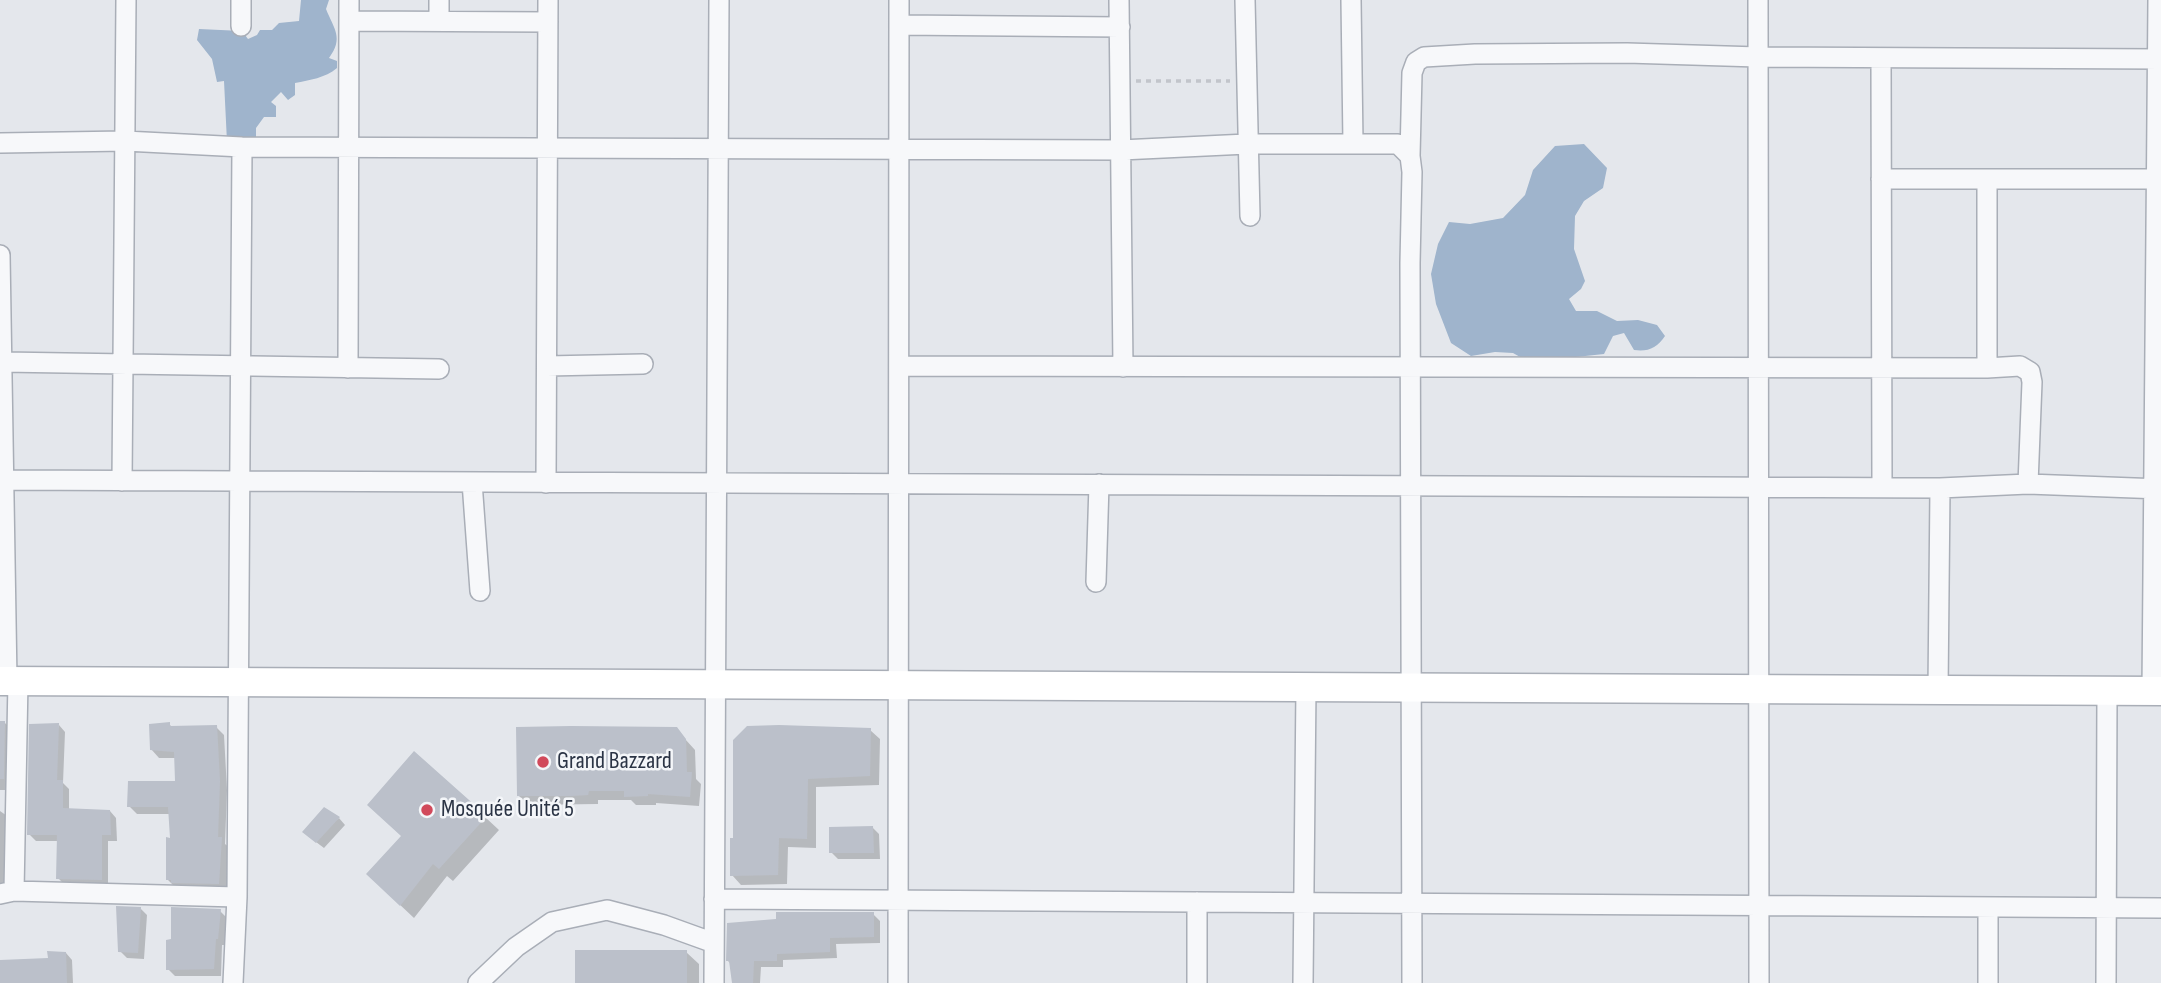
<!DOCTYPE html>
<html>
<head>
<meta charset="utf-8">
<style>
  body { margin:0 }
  canvas { display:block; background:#e4e7ec }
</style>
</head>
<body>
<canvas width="2161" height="983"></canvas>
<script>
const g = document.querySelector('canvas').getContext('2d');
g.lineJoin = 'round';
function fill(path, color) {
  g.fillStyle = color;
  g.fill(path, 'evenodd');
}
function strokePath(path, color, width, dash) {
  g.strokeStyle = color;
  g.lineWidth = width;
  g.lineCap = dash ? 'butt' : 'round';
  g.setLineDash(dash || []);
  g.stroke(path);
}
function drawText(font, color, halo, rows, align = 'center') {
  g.font = font + ' "Sofia Sans Condensed",sans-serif';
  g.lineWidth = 5;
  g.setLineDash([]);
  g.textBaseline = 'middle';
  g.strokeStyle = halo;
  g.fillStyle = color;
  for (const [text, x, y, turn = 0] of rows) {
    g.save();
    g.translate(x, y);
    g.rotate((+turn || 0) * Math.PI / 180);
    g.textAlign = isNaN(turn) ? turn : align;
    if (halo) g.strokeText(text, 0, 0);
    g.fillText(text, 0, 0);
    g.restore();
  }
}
fill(new Path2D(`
  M301,0H329L326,9C334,29 344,38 329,58L337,61V68C325,78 310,80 295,83V95L288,100L281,92L271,102L276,106V117H264L256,128V139L227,142L224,81L217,82L212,59L197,40L199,29L242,31L248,39L257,35L260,30H272L279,23L299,21Z
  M1584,144L1607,168L1603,188L1584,201L1575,216L1574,249L1585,281L1581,289L1569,299L1576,311H1597L1617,321L1638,320L1657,325L1665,336C1657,348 1648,352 1634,350L1624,333L1613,336L1604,354L1529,362L1513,353L1495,352L1471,356L1451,343L1436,304L1431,274L1438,244L1449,222L1470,224L1503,218L1525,195L1533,170L1555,146Z`), '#9fb4cc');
fill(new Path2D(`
  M4,722L15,733L14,790H0V723Z
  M169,724L173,728L216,727L224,735L227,790L225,844L229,847L227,892L176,888L168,880L171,840L170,814H137L129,806L177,783L176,758H159L151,749Z
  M59,725L65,732L63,783L69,789V810L110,811L116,818L117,841H108V886L65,885L58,878L59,841H36L29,834Z
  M748,727L870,730L880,739L879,785L816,787V848L788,847L787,884L741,885L732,875Z
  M676,729L695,750L696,779L701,784L699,806L656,803V805H636L631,800H598V804L528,805L518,795Z
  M0,811L10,818L8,885H0Z
  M485,817L499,830L453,881L447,876L414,918L381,887Z
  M339,818L345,825L324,848L312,839Z
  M872,827L879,834L880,859H838L831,852Z
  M140,908L147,915L144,959L127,958L120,951Z
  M220,911L227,918L224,945H222L221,976H175L168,969Z
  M873,914L880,921V943L836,944L837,958L783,960V967H761L760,983H734L731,964L728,961Z
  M686,952L699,964V983H577Z
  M66,953L72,960L73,983H0V962L50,959Z`), '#0003');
fill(new Path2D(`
  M0,721H5L4,779H0Z
  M170,722V726L217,725L220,781L218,837H222L219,884L171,883V880H166V837L170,838L168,807H127L128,781H175L174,752L150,750L149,724Z
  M59,723L57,780H63V808L110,810L111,835H102V880L56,879L57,835H27L29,724Z
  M779,725L871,728L870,776L808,779L807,839L779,838L778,875L730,876V838H733V740L747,726Z
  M571,726L677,727L686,739L687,772H692L690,797L648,794V796L624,797V791H589L588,795L571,796H517L516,727Z
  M414,751L487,816L439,869L433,864L400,906L366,874L401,836L367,805Z
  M324,807L340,817L316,843L302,832Z
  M873,826L874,853H829V827Z
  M116,906L141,907L138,953L118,952Z
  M171,907L221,909L218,939H216L214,969L166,970V940L171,939Z
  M776,912H874V937L830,938V952L777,954V961H754L753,983H732L729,961H726L727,923L776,919Z
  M575,950H687V983H575Z
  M47,951L66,952L67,983H0V960L48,958Z`), '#bbc0ca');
const street = new Path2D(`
  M241,0V26
  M1119,0L1123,367
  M1245,0L1250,216
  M1351,0L1353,143
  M1758,0L1759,983
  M349,21L548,22
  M439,21V0
  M899,25L1120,27
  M1881,58L1882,487
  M0,143L125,141L242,147L1121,150L1247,144H1398L1410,156L1412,172L1410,263L1412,983
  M1410,156L1412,73L1416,62L1424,57L1475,54L1627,53L1758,57L2161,59
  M1881,179H2161
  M1987,179V368L2020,366L2030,372L2032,382L2028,484
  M0,255L7,681
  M3,362L439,369
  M547,366L643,364
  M899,366L1987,368
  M348,368L349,0
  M0,480L1940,488L2028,484L2161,489
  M122,481L126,0
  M472,482L480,591
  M546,483L548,0
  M1096,582L1099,484
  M1938,690L1940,488
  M2152,691L2158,0
  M14,891L18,681
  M0,894L14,891L237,897
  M714,899L2161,908
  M1197,902V983
  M233,983L237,897L242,147
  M478,983L516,947L552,922L607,910L664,925L714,943
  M714,983L719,0
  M898,983L899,0
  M1303,983L1306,687
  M1988,983V907
  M2106,983L2107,691`);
const secondary = new Path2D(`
  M0,681L2161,691`);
strokePath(street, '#a9aeb7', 22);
strokePath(secondary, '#a9aeb7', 31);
strokePath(new Path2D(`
  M1136,81H1230`), '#c2c5cb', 3.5, [5, 5]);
strokePath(street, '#f7f8fa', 19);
strokePath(secondary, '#fff', 28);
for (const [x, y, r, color] of [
  [543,762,7,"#d1495b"],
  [427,810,7,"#d1495b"]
]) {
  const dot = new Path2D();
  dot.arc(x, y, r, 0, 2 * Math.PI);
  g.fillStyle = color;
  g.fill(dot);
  strokePath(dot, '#f4f6f9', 2.5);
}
drawText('24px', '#2b3445', '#f4f6f9', [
  ["Grand Bazzard",557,762],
  ["Mosquée Unité 5",441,810]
], 'left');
</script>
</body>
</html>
